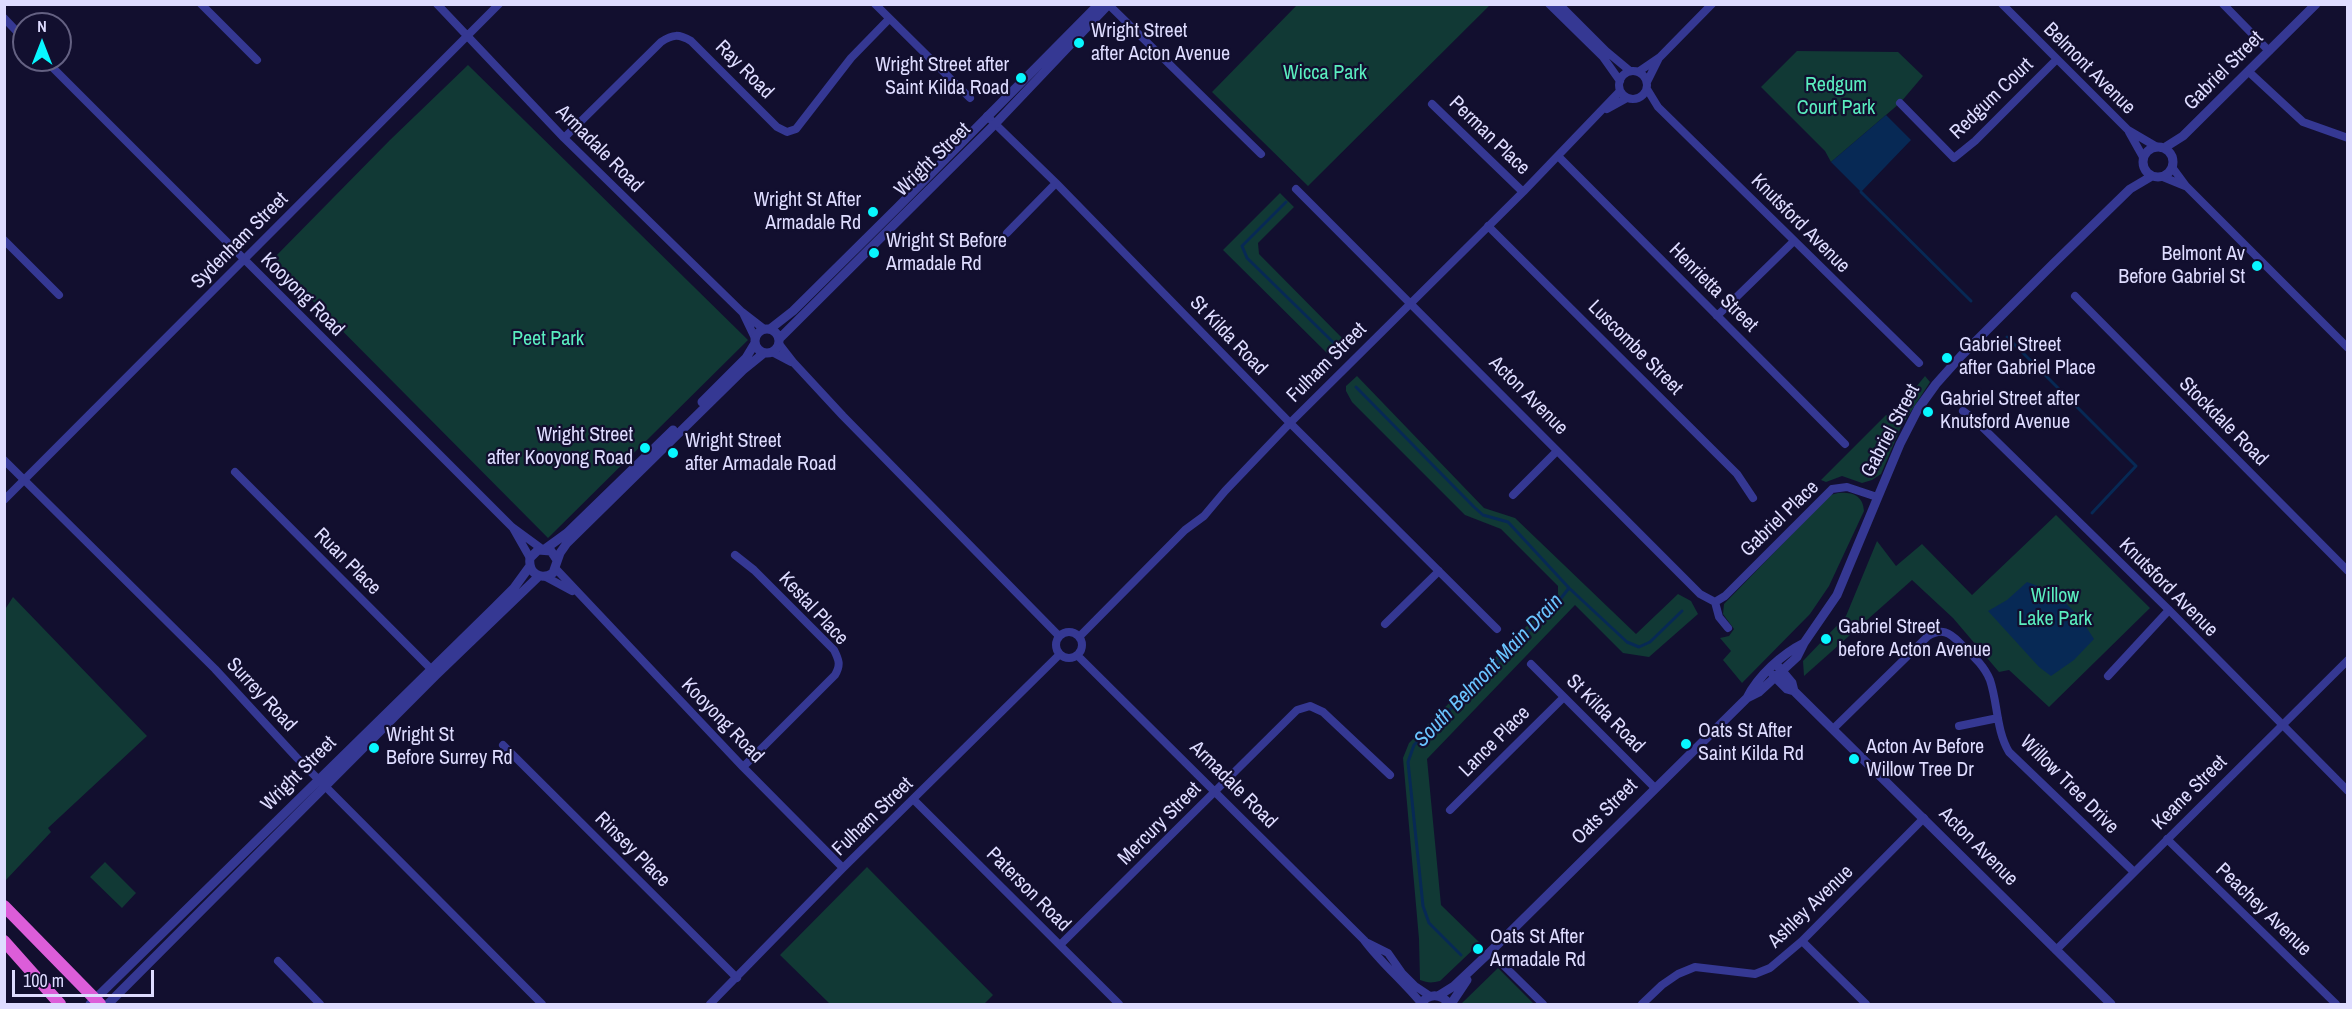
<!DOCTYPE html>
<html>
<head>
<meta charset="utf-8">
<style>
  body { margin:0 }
  #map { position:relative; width:2352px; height:1009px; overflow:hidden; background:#120f2f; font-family:"Archivo Narrow",sans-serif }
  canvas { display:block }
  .frame { position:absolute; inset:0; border:6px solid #dedcff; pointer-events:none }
  .north { position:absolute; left:12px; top:12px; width:60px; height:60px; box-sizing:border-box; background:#120f2f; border:2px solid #646182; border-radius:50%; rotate:0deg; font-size:16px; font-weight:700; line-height:24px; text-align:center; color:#dedcff }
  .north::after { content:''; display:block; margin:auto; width:21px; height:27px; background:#08f7ff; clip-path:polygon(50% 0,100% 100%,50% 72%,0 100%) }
  .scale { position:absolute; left:12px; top:970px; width:142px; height:27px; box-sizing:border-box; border:3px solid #dedcff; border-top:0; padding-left:8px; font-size:18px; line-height:21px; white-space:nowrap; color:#dedcff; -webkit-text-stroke:4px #120f2f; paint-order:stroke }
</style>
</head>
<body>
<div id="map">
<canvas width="2352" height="1009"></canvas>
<div class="frame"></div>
<div class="north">N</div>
<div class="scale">100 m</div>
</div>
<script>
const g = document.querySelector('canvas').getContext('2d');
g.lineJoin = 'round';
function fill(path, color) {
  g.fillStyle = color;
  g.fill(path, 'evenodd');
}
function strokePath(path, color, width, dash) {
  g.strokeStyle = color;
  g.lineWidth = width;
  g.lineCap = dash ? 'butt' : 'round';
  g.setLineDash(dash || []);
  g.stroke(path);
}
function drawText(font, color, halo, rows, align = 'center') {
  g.font = font + ' "Archivo Narrow",sans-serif';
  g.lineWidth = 4.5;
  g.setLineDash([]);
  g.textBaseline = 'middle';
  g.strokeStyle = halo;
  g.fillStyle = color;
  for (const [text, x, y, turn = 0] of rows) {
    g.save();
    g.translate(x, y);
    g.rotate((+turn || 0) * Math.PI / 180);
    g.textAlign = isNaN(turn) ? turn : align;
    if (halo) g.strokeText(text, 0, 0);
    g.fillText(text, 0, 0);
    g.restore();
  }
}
fill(new Path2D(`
  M1297,5V4L1490,5L1308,186L1212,92Z
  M1797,51L1898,52L1923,76L1900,103L1831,162L1825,151L1761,87Z
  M468,65L748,340L548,538L272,260L390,140Z
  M1280,193L1294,207L1258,243L1259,254L1349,345L1334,360L1223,250Z
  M1357,376L1484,508L1515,518L1636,634L1678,594L1691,601L1698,614L1649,657L1623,653L1575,605L1427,759L1441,905L1480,943L1440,981C1432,983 1428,983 1420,980L1419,939L1403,758L1409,743L1558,595V586L1501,529L1465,515L1352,402L1346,391V386Z
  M1925,376L1930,382L1901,427L1881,474L1872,480L1862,483L1842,476L1826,482L1821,480L1886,415L1899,423L1904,414L1898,409Z
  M1838,493C1852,492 1863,495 1864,511L1829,586L1810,614L1742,683L1723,660L1731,651L1720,638L1729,636L1734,629L1723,614L1724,604L1830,495Z
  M2056,515L2150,608L2049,707L2009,670L1999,672L1953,618L1912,580L1804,676L1803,661L1846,616L1877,541L1896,566L1922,544L1972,595Z
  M13,597L147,736L48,828L51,832L5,881L4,611Z
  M105,862L136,893L122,908L90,877Z
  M867,867L993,995L984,1004H830L780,955Z
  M1498,968L1534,1004H1461Z`), '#113935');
fill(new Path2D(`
  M1886,115L1911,140L1861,192L1831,162Z
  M2027,582L2054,592L2079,616L2094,639L2074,660L2051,676L2039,667L1988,611L2007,600Z`), '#072955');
strokePath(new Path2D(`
  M1861,192L1971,301
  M1286,202L1242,246L1247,258L1339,348
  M2007,337L2136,466L2092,513
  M1356,387L1474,507L1483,515L1508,522L1569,588L1627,642L1639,647L1650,642L1682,611
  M1461,955L1429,923L1423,906L1408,762L1414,745L1558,602L1569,588`), '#072955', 3);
strokePath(new Path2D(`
  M201,4L257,60
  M437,4L564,138L742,312L764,329
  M875,4L970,98
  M1108,4L1261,154
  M1549,4L1603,57L1620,81
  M1559,4L1606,51L1630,71
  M2002,4L2128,130L2157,147
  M2223,4L2269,51
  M4,18L24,39
  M45,60L512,527L542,549
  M1619 85a14 14 0 1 1 28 0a14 14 0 1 1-28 0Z
  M1638,72L1660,57L1712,4
  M2249,72L2303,122L2348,138
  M1647,82L1659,58
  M1647,89L1658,107L1919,363
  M1900,103L1954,158L1975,141L2057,59
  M1432,104L1523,192
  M1607,109L1627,98
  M987,116L1056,183L1290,423L1497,629
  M2129,132L2143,157
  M564,138L661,42C673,34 679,34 691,41L777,127L787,132L796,129L851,58L889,19
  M1558,156L1845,444
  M2172,167L2186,186L2348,348
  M2163,177L2185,186
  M1296,189L1700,594L1715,602L1719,617L1728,628
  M1488,226L1737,474L1753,498
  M1007,233L1056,183
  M4,240L59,295
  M2075,296L2348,571
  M743,313L755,338
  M1717,316L1794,241
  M779,344L793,362L843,416L1059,636
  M772,352L791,362
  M1963,411L1975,420L2169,610L2348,791
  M4,460L215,669L297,758L542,1004
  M235,472L435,673
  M1513,495L1557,451
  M4,500L499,4
  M513,528L530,558
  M735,555L754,570L834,650C839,660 841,665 835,675L743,767
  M556,569L743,767L843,868
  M546,577L572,591
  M1715,602L1725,596L1832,489L1847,487L1877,497
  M1385,624L1439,571
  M1056 645a13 13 0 1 1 26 0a13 13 0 1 1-26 0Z
  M1079,637L1185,530L1204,516L1225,491L1290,423L1523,192L1620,91
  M1077,655L1364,940C1381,963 1403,981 1421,1003
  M1531,664L1655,788
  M2108,676L2169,610
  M1959,726L1998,718
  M1833,729L1928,636C1942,628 1949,632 1960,643C1971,654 1984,665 1990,680C1998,704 1996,730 2009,752L2134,872
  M503,745L737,978
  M914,800L1119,1004
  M1450,810L1564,697
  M2167,839L2336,1004
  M1802,941L1866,1004
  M1368,943L1388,953L1402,973L1415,986L1430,996
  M1060,945L1297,710L1310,706L1323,712L1390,775
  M2056,950L2348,660
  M1490,952L1543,1004
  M278,961L320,1004
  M710,1004L843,868L1060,654
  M1642,1004L1662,985L1678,974L1695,967L1755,974L1770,968L1802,941L1924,818`), '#353893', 8);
strokePath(new Path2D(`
  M2143 162a15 15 0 1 1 30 0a15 15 0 1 1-30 0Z
  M2164,148L2183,136L2316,4
  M755 341a12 12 0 1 1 24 0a12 12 0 1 1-24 0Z
  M770,329L793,311L897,208L1099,4
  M779,339L995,124L1109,4
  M702,402L746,358L755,343
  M545,549L567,533L673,430
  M557,560L551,551L538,550L530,558C528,573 540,581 553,573L560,553L567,543L743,370L764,353
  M1776,664L1792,683L1794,691L2111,1004
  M1773,675L1787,689L1794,691
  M1747,698C1758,676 1782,654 1804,643
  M1438,996L1454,986L1490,952L1747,698L1759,692L1797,657L1804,643L1837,595L1900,444L1918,409L1936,384L1961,356L2053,264L2130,189L2152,176
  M90,1004L494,608L514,588L530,566
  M108,1004L436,675L539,576
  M1421,1004C1428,993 1441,993 1449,1004
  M1451,1004L1467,980`), '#353893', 9);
strokePath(new Path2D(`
  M4,906L100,1004
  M4,941L60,1004`), '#dc5dd9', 12);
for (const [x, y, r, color] of [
  [1079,43,6,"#08f7ff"],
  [1021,78,6,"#08f7ff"],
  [873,212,6,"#08f7ff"],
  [874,253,6,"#08f7ff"],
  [2257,266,6,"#08f7ff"],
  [1947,358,6,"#08f7ff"],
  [1928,412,6,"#08f7ff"],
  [645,448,6,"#08f7ff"],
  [673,453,6,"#08f7ff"],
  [1826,639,6,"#08f7ff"],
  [1686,744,6,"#08f7ff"],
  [374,748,6,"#08f7ff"],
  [1854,759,6,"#08f7ff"],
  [1478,949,6,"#08f7ff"]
]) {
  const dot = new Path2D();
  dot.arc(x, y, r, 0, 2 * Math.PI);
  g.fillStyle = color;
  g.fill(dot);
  strokePath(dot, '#120f2f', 2);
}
drawText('20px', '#dedcff', '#120f2f', [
  ["Wright Street",1091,32],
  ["after Acton Avenue",1091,55],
  ["Wright Street after",1009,66,"right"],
  ["Saint Kilda Road",1009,89,"right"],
  ["Wright St After",861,201,"right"],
  ["Armadale Rd",861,224,"right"],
  ["Wright St Before",886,242],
  ["Armadale Rd",886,265],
  ["Belmont Av",2245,255,"right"],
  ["Before Gabriel St",2245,278,"right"],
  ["Gabriel Street",1959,346],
  ["after Gabriel Place",1959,369],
  ["Gabriel Street after",1940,400],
  ["Knutsford Avenue",1940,423],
  ["Wright Street",633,436,"right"],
  ["after Kooyong Road",633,459,"right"],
  ["Wright Street",685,442],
  ["after Armadale Road",685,465],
  ["Gabriel Street",1838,628],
  ["before Acton Avenue",1838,651],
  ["Oats St After",1698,732],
  ["Saint Kilda Rd",1698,755],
  ["Wright St",386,736],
  ["Before Surrey Rd",386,759],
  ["Acton Av Before",1866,748],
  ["Willow Tree Dr",1866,771],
  ["Oats St After",1490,938],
  ["Armadale Rd",1490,961]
], 'left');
drawText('20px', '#dedcff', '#120f2f', [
  ["Belmont Avenue",2089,69,45],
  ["Ray Road",744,70,45],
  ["Gabriel Street",2224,71,-45],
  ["Redgum Court",1992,99,-44],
  ["Perman Place",1489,136,44],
  ["Armadale Road",599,149,45],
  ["Wright Street",933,160,-44],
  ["Knutsford Avenue",1800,224,45],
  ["Sydenham Street",240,241,-45],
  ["Henrietta Street",1713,288,45],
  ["Kooyong Road",302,295,45],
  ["St Kilda Road",1228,336,46],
  ["Luscombe Street",1635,348,45],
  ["Fulham Street",1327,363,-45],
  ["Acton Avenue",1528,396,45],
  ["Stockdale Road",2223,422,45],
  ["Gabriel Street",1891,431,-62],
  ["Gabriel Place",1780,519,-44],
  ["Ruan Place",347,562,45],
  ["Knutsford Avenue",2168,588,45],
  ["Kestal Place",813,609,47],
  ["Surrey Road",261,695,47],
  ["St Kilda Road",1605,714,45],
  ["Kooyong Road",722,721,46],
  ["Lance Place",1495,742,-45],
  ["Wright Street",299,774,-45],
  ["Armadale Road",1233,785,45],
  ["Willow Tree Drive",2069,785,45],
  ["Keane Street",2190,793,-45],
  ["Oats Street",1605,812,-45],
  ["Fulham Street",873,817,-44],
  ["Mercury Street",1160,824,-45],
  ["Acton Avenue",1978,847,45],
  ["Rinsey Place",632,850,45],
  ["Paterson Road",1028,890,45],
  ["Ashley Avenue",1811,907,-44],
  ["Peachey Avenue",2263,910,44]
]);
drawText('20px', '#5aeebf', '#120f2f', [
  ["Wicca Park",1325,74],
  ["Redgum",1836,86],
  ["Court Park",1836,109],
  ["Peet Park",548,340],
  ["Willow",2055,597],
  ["Lake Park",2055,620]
]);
drawText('italic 21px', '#6ac4ff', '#120f2f', [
  ["South Belmont Main Drain",1489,671,-46]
]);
</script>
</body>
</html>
